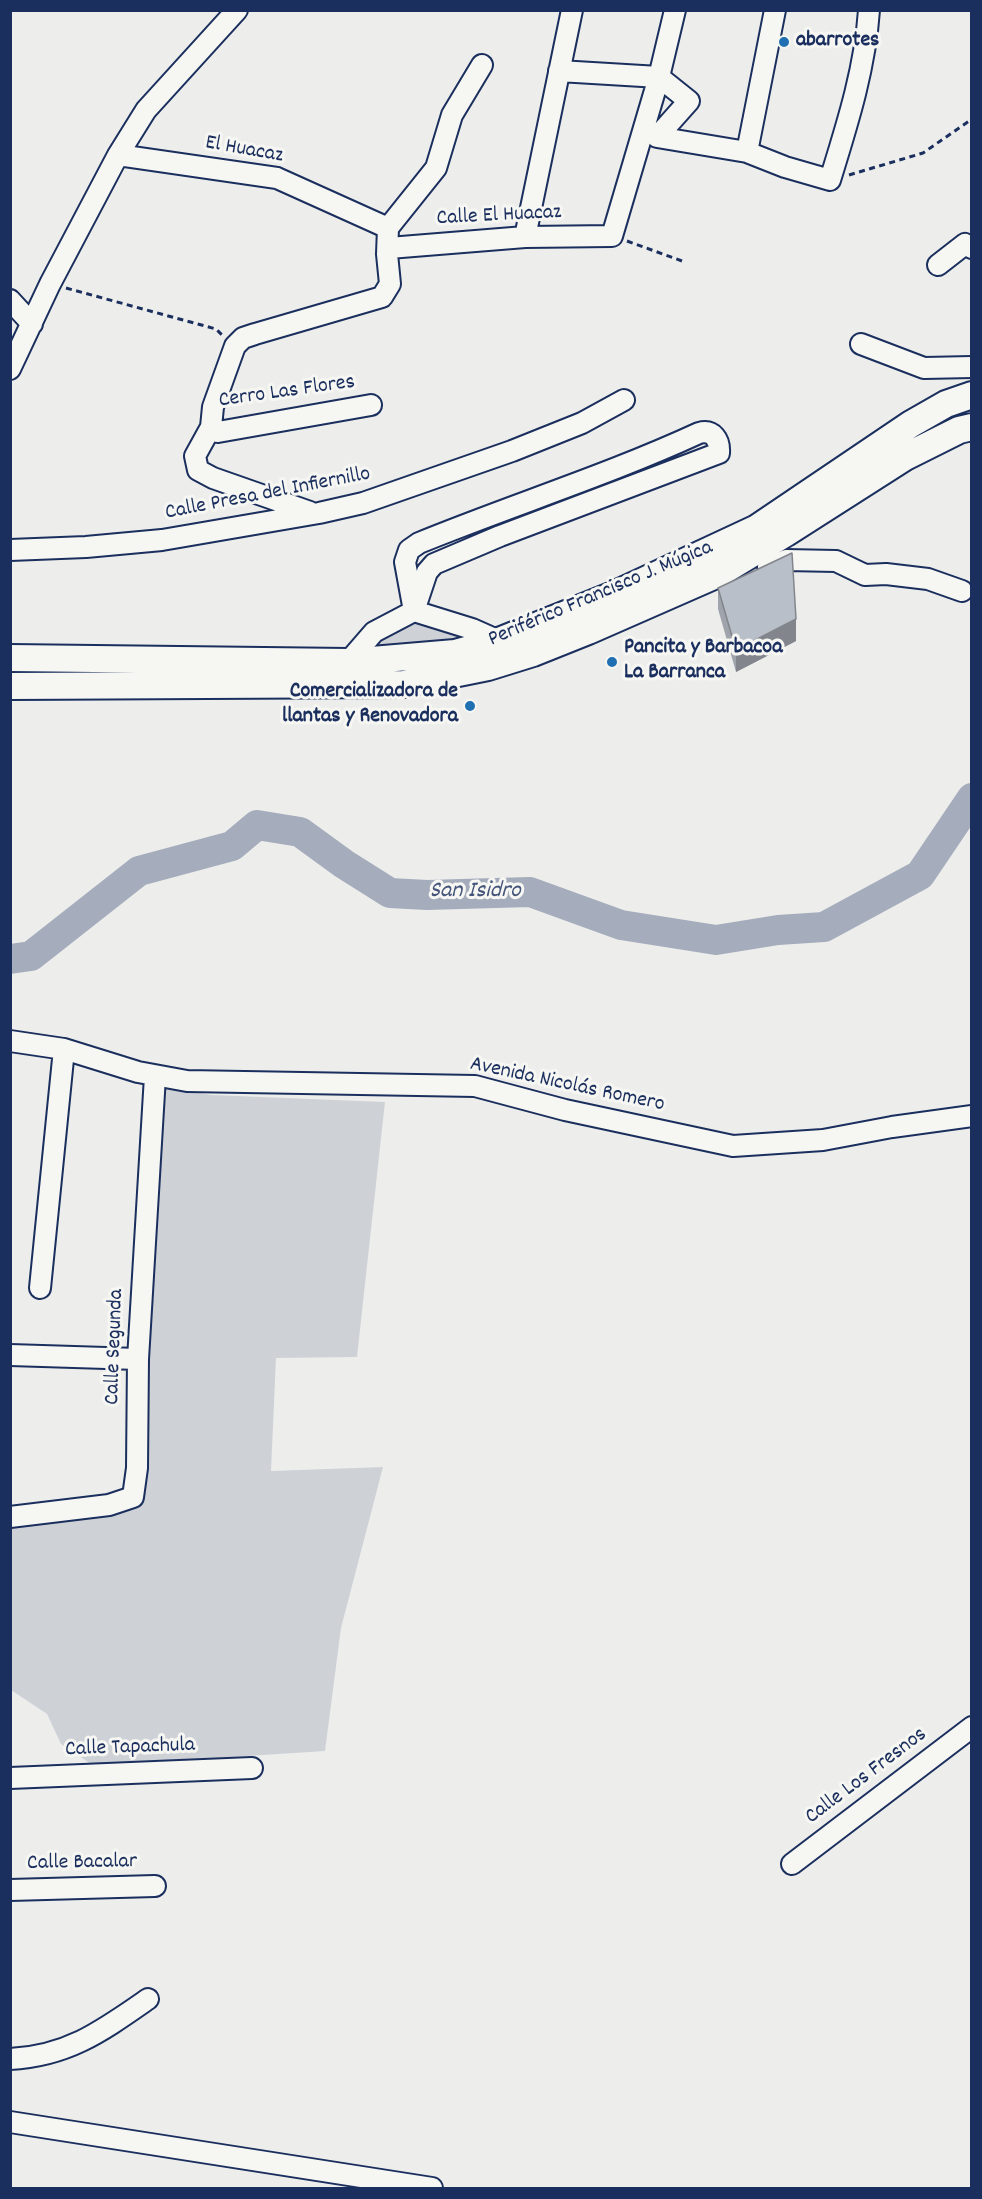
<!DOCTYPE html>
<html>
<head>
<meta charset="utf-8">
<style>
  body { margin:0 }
  #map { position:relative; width:982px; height:2199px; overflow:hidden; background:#edeeec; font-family:Dekko,sans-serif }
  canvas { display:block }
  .frame { position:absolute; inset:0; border:12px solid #1b2f5e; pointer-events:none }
</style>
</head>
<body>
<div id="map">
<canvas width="982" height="2199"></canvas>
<div class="frame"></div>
</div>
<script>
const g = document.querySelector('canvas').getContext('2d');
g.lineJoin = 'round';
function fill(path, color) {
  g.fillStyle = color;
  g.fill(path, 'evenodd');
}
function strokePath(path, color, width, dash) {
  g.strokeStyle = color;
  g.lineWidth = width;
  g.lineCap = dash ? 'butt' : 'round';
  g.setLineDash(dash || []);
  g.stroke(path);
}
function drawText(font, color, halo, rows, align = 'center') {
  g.font = font + ' Dekko,sans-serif';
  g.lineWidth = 6;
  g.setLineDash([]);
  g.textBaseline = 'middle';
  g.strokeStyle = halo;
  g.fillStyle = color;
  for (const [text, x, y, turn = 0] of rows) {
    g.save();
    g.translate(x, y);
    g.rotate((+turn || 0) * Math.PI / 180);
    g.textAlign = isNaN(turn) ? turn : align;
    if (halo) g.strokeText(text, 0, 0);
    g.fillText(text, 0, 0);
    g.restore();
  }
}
fill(new Path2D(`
  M414,616L481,640L360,653Z
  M159,1087L212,1095L385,1102L357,1357L276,1358L271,1471L383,1467L341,1628L325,1751L94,1766L61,1744L47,1714L11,1690L10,1524L142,1494Z`), '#ced2d7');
strokePath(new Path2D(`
  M10,959L31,956L139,871L232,846L257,825L300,832L344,864L390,893L427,895L530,892L621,925L716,940L778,930L824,927L920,875L972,798`), '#a5acbc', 30);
const minor = new Path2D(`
  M559,71L659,77L689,101L657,137L747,152L785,167L830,180C847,125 865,69 869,10
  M747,152L775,10
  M118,155L277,178L388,228
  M388,228L436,168L452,115L482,65
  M525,237L572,10
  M389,248L525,237L612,236L659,77L675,10
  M938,265L965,244L972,248
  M10,300L32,324
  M861,344L924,368L972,367
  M10,369L50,284L118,155L146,110L237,10
  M211,427L218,432L371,405
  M310,512L213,478L198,470L195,456L211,427L213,407L235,346L243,338L255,334L382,297L390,284L387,254L388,228
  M10,550L86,547L162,540L319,513L363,503L512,451L582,423L624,400
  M768,567L786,560L836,561L865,575L886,574L928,579L962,591
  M414,611L472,629L499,641
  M348,662L374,632L414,611L427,572L434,564L500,536L719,453C720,440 713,429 699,433C608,475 512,505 419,543L409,550L405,562L414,611
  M10,1041L64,1049L138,1072L187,1081L475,1086L565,1110L733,1146L823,1140L892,1127L972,1116
  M40,1288L64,1049
  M10,1355L138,1359
  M10,1517L109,1505L133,1497L137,1468L138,1359L155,1076
  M10,1778L252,1768
  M792,1864L972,1727
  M10,1890L155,1886
  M10,2059C68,2056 102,2031 148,1999
  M10,2122L432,2188`);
const major = new Path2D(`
  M10,658L348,662L455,653L499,641L611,596L757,528L911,424L946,404L972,395
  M10,686L404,684L488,667L533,653L588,631L718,574L786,533L905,457L959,430L972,427`);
strokePath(minor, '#1b2f5e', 24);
strokePath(major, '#1b2f5e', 30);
strokePath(new Path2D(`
  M849,175L923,153L972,119
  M627,241L682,261
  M66,288L216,329L222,335`), '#1b2f5e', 3, [6, 4.5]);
strokePath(minor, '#f6f6f2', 20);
strokePath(major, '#f6f6f2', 26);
fill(new Path2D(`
  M718,588L796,641L736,672L718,609Z`), '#9fa4ac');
fill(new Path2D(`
  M796,619V641L736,672V650Z`), '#82868c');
const building = new Path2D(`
  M792,553L796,619L736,650L718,588Z`);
fill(building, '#b9bfc8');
strokePath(building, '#82868c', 1.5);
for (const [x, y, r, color] of [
  [784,42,6,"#1f6fb2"],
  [612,662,6,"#1f6fb2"],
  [470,706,6,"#1f6fb2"]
]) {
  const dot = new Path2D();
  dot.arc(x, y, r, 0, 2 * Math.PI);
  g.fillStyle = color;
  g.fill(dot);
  strokePath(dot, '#f6f6f2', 2);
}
drawText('bold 22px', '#1b2f5e', '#f6f6f2', [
  ["abarrotes",796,42],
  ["Pancita y Barbacoa",624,649],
  ["La Barranca",624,674],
  ["Comercializadora de",458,693,"right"],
  ["llantas y Renovadora",458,718,"right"]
], 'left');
drawText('22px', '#1b2f5e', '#f6f6f2', [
  ["El Huacaz",244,151,10],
  ["Calle El Huacaz",499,217,-3],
  ["Cerro Las Flores",287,393,-8],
  ["Calle Presa del Infiernillo",268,495,-11],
  ["Periférico Francisco J. Múgica",601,595,-23],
  ["Avenida Nicolás Romero",567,1086,12],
  ["Calle Segunda",116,1347,-88],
  ["Calle Tapachula",130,1749,-2],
  ["Calle Los Fresnos",867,1777,-37],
  ["Calle Bacalar",82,1864,-1]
]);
drawText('italic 24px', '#44547a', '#f6f6f2', [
  ["San Isidro",475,893]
]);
</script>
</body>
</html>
